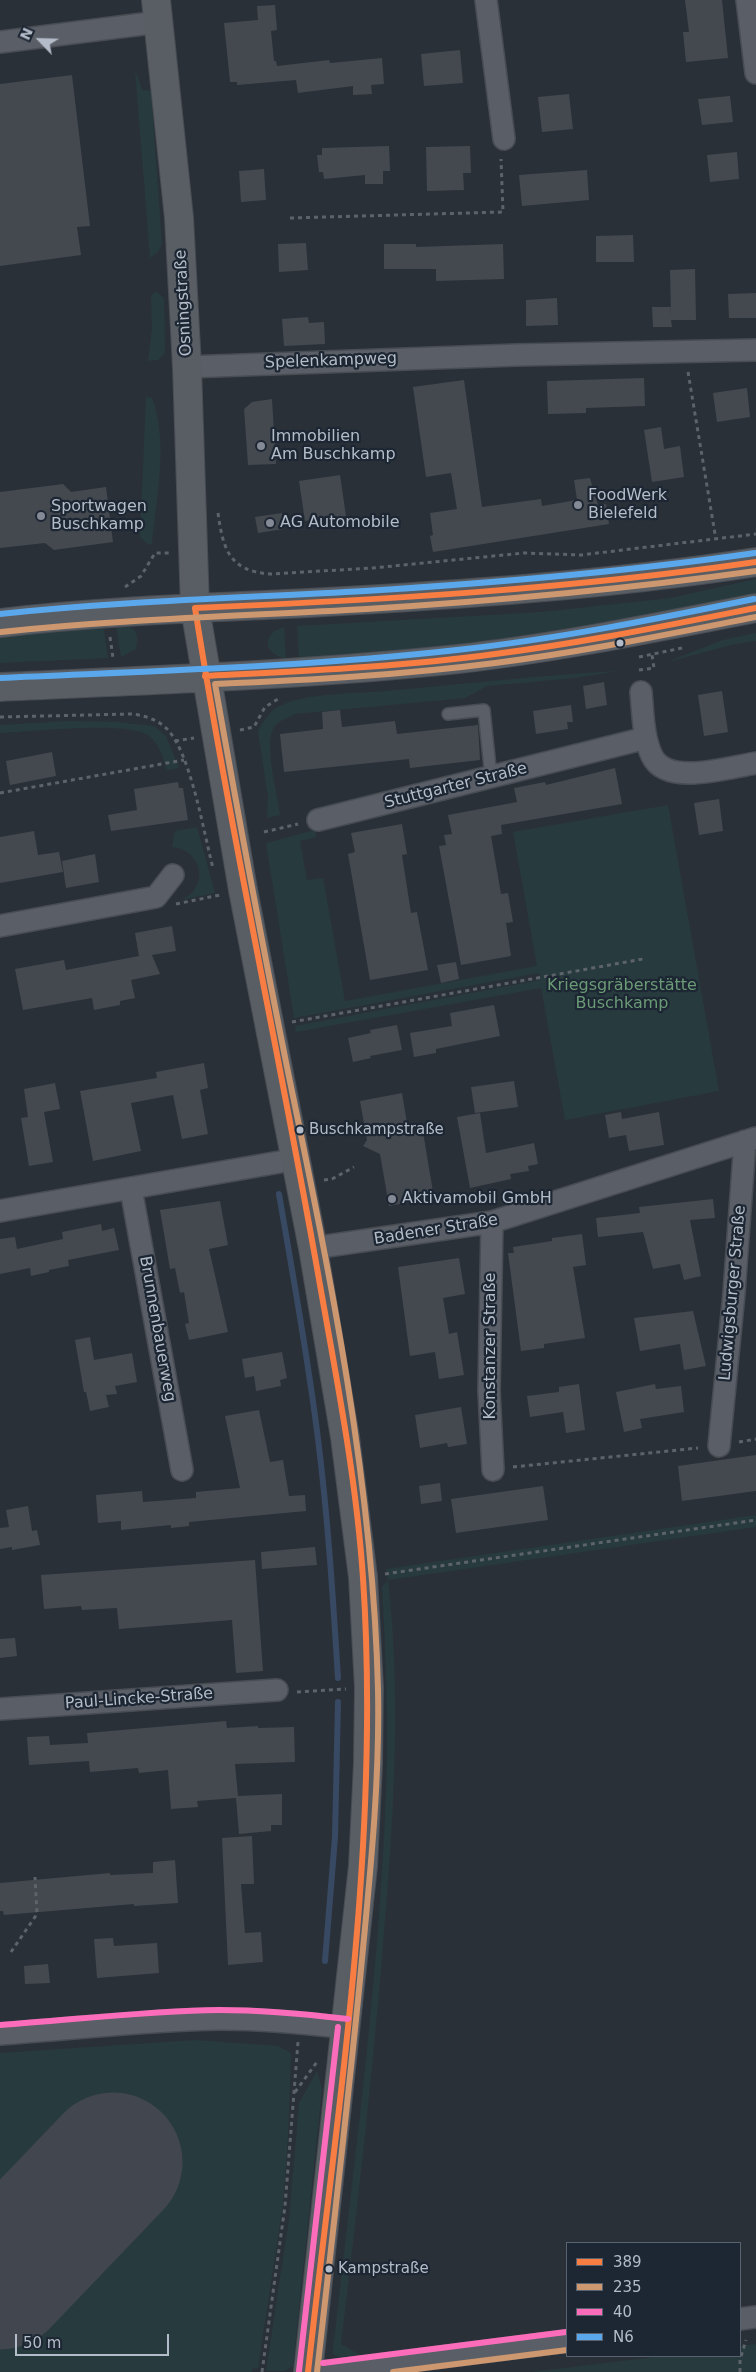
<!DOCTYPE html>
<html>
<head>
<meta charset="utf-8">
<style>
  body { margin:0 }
  #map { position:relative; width:756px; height:2372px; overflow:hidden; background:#2a3038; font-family:"DejaVu Sans",sans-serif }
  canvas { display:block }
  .legend { position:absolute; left:566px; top:2242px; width:175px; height:115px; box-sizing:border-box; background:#1d2633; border:1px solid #59626f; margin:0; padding:6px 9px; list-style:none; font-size:15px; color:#b4bcc9 }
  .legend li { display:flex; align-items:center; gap:10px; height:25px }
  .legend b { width:25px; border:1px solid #59626f }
  .north { position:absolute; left:15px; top:15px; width:50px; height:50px; -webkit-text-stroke:4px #1d2633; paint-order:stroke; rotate:294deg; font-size:14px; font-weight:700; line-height:20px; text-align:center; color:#b4bcc9 }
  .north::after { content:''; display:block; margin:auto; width:18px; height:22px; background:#b4bcc9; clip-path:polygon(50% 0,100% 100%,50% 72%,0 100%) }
  .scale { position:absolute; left:15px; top:2334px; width:154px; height:22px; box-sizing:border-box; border:2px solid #b4bcc9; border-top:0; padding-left:6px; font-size:15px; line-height:18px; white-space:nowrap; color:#b4bcc9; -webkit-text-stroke:4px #1d2633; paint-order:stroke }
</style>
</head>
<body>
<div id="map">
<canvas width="756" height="2372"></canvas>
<ul class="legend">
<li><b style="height:6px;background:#f77d43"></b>389</li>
<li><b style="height:6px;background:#cd976f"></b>235</li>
<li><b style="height:6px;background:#fb6dba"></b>40</li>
<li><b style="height:6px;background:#5aa8eb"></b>N6</li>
</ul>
<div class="north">N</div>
<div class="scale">50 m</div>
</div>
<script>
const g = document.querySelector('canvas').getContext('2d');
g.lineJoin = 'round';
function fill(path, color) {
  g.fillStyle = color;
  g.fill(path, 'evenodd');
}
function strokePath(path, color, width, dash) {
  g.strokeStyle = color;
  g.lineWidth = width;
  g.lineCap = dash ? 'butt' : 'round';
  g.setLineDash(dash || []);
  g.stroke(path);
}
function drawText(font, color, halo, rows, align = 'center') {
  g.font = font + ' "DejaVu Sans",sans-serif';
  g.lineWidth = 4.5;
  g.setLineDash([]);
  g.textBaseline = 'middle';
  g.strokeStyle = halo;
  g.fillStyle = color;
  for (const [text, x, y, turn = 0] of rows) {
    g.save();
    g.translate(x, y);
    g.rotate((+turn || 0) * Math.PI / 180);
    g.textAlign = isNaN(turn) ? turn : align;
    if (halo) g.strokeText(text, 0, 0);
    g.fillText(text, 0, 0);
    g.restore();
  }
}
fill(new Path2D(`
  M135,69L142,90L151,91L162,244L158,252L150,258Z
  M156,292L164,298L165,353L158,360L148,361L152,329L151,295Z
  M146,397L152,398C169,443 156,498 152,544L149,545L140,537Z
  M756,579V595L647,616L446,648L299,659L297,626L542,612L670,598Z
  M103,625L108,658L0,663V637Z
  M116,625C134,626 140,630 136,649L121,657Z
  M284,627L286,659C272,655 260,646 274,631Z
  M756,633V641L731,645L664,663L723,640Z
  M619,671L575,678L487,686L465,698L295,714C288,718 277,721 273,729C264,745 278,796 280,815L267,818L268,797L258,732C262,722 271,710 280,706C308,692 355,694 386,691C464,684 541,675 619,671Z
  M69,721L117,722L154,726L166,736L179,768L167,770C163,758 160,745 149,736C130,720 29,732 0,733V725Z
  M668,805L719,1091L565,1120L541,988L296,1032L295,1026L540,980L539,973L294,1018L266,843L315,830L316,837L300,841L307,880L323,878L345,1001L537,966L513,832Z
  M197,827L215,893L181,900C210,888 203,850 172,847L175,831Z
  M756,1515V1527L388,1580C402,1701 393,1825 383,1946C372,2079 357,2212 341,2344L360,2355L339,2357L333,2354V2350C355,2154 382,1957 387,1760C388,1702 385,1644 382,1587L388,1580L386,1569Z
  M196,2040L278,2046L291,2053L288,2138L283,2204L258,2368L252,2369V2372H0V2053Z
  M317,2071L322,2089L293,2366L285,2371H266L289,2219L299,2103Z
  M756,2344V2372H532L663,2356H740V2346Z`), '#273a3e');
strokePath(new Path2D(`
  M279,1194C293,1276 308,1357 318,1439C328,1518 333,1598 338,1678
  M325,1961L335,1837L338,1702`), '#384963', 6);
strokePath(new Path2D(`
  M0,2280L113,2162`), '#42464e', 139);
fill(new Path2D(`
  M685,0H722L728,58L686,62L683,32H689Z
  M275,5L277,30L271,31L274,61H276L277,66L329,60L330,63L382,58L384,84L371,85L372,94L353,95V86L298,93L296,80L237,85V82H230L224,23L258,20L257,6Z
  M460,50L463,83L424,86L421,54Z
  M72,75L90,226L77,227L81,255L0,266V84Z
  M569,94L573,129L542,132L538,97Z
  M730,96L733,122L702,125L698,99Z
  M389,146L390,171H383V184H365V175L324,179L323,172H319L317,155H322V148Z
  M470,146L471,173H463L464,190L427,191L426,147Z
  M737,152L739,179L710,182L707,155Z
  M264,169L266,200L241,202L239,171Z
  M587,170L589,200L522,206L519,175Z
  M633,235L634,262H596V236Z
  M306,243L308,270L279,272L278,244Z
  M384,244H416V247L503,244L504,279L436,281V269H384Z
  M695,269L696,320H671L672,327H653L652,307H671V318L670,270Z
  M756,293V318H729L728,294Z
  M557,298L558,325L526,326V300Z
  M308,317L309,323L324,322L325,344L284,346L282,319Z
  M644,378L645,406L586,408V413L548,414L547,381Z
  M464,380L482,507L541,499L542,506L577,500L574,480L590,478L598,505L606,504L609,524L433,552L430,536L433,535L430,513L457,509L451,473L426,477L413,387Z
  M747,388L750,417L717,422L713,393Z
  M272,399L276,464L248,465L244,409L252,402Z
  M661,427L664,449L680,446L684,477L652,482L644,430Z
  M340,475L346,516L305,521L299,481Z
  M63,484L71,492L106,487L113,542L54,550L45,543L0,548V492Z
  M282,513L284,529L258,533L255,517Z
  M604,682L607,705L586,709L583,686Z
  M722,691L728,732L704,736L698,695Z
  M571,705L573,722H567L568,729L536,734L533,711Z
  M340,710L342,727L395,721L397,734L478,725L480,760L410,768L409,759L284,772L280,734L323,729L322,712Z
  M52,752L56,776L10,785L6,761Z
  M615,768L622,804L501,825L502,834L491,836L501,894L508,893L513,922L506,923L511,956L461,965L439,846L446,845L444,835L452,834L448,815L517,802L514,788L545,782L546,785Z
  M178,782L179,788H183L188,820L111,831L108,815L137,810L134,789Z
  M719,799L723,831L699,835L694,803Z
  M402,824L407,854L402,855L411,913L417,912L428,970L370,980L348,854L355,852L351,833Z
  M34,831L38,855L59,852L63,872L0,883V837Z
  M95,854L99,882L66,888L62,861Z
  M172,926L176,951L152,955L160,974L131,980L135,998L120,1001V1005L94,1010L92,998L23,1010L15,969L64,960L66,970L139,956L135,933Z
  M456,962L459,979L441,983L437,965Z
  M494,1005L500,1036L436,1049V1053L414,1057L410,1033L452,1026L450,1013Z
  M397,1025L402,1050L370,1056L371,1058L353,1062L348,1038L371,1033L370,1030Z
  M204,1063L208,1088L200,1090L208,1134L182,1139L173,1095L131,1103L141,1151L93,1161L80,1091L157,1078L156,1072Z
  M514,1081L518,1107L475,1113L471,1087Z
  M55,1083L60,1109L44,1112L53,1162L29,1166L21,1118L28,1117L24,1089Z
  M402,1093L408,1129L422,1126L434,1198L389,1206L380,1154L363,1146L367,1140L360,1101Z
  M621,1112L622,1119L659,1112L664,1145L629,1151L626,1135L609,1138L605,1115Z
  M480,1113L486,1153L534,1143L538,1164L528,1166L529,1171L510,1174L511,1179L470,1188L457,1117Z
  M713,1199L715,1218L690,1220L701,1276L684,1280L680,1264L653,1269L643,1232L598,1237L596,1218L640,1213L639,1207Z
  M220,1201L228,1245L209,1249L228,1332L189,1340L185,1324L189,1323L184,1292L180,1293L175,1268L170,1269L160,1210Z
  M101,1224L102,1231L114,1228L119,1250L68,1260L69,1266L49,1270V1272L31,1276L30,1268L0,1274V1239L15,1237L17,1249L63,1239L62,1232Z
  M582,1234L586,1265L573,1267L585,1338L544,1344V1348L521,1351L508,1253H514L513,1247L552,1241V1238Z
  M459,1258L465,1294L443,1298L449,1334L457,1332L464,1375L439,1379L435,1352L410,1356L398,1267Z
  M693,1311L706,1366L684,1370L680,1344L640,1351L634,1318Z
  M90,1337L94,1360L132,1353L137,1382L115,1386L117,1394L106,1395L109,1407L90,1411L86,1392H84L75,1340Z
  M282,1352L287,1378L280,1380L281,1386L256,1391L254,1376L245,1378L242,1359Z
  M579,1384L585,1430L566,1433L563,1412L530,1417L527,1396L559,1392V1387Z
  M655,1384L656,1389L681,1386L684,1412L640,1419L642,1428L624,1432L616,1392Z
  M461,1407L467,1444L448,1447L447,1443L420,1448L415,1415Z
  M259,1410L270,1462L283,1460L289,1496L305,1495L306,1511L189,1522V1526L171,1528V1525L121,1530V1521L98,1523L96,1495L142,1491L143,1502L196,1498V1492L240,1488L225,1416Z
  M756,1455V1491L682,1501L678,1466Z
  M440,1483L442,1501L421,1504L419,1486Z
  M543,1486L548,1520L456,1533L451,1499Z
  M28,1506L32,1531L37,1530L40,1545L12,1550V1547L0,1549V1528L9,1527L6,1510Z
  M315,1547L317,1565L262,1569L261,1552Z
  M255,1560L263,1671L236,1673L232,1620L119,1629L117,1608L82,1610L81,1606L44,1609L41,1575Z
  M15,1638L17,1656L0,1658V1639Z
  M226,1721L227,1728L258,1726V1728L294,1727L295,1762L235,1764L238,1796L282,1794V1825H271V1831L239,1834L236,1798L197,1801L198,1807L171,1809L168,1770L139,1773L138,1768L90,1772L89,1761L29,1765L27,1737L49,1736L50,1745L88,1743L87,1733Z
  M252,1836L254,1884H241L245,1933L261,1932L263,1962L228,1965L222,1838Z
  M175,1860L178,1903L134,1906V1904L4,1915L3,1911H0V1883L110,1873V1875L153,1873V1862Z
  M113,1938L114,1946L157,1943L159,1973L97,1978L94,1939Z
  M48,1964L50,1983L25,1984L24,1966Z`), '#444950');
const service = new Path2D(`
  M448,714L484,710L491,777`);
const minor = new Path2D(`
  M486,0L504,139
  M747,0L756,73
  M0,42L159,22
  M187,367L517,355L756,350
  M641,692C643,713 643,737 652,756C667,787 729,767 756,763
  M318,820L646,738
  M0,926L156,897L173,875
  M131,1189L182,1470
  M0,1211L297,1159
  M492,1222L489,1391L493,1470
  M313,1248L492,1222L756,1138
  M719,1446L734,1293L745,1141
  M0,1709L277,1690
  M0,2034C74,2029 147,2020 221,2019C263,2019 305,2023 347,2028
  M740,2319L756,2317
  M324,2372L567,2341`);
const secondary = new Path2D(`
  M156,0L179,218L187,367L195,608L243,890L313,1248L345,1437L363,1577L369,1688L368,1764L363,1866L308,2372
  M0,623C102,611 205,608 308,603C458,595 607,585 756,562
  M0,687C153,680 306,675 458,659C558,648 657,627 756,608`);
strokePath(service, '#484c53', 14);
strokePath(minor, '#484c53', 24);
strokePath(secondary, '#484c53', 30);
strokePath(new Path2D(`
  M290,218L503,212L501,159
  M688,372L716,540
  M218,513C223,549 229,571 270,574L373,568L524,553L581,555L756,534
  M125,587L141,576L155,553H170
  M110,637L113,658
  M639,657L682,648
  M639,670L654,668L652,655
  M0,717L131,714C144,715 159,720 168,730C191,755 204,834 213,868
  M240,730L254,727L265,707L278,699
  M175,741L194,738
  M0,793L184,760
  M264,832L298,824
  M176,904L220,895
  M292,1022L643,959
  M314,1131L346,1126
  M324,1180L332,1179L354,1167
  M739,1442L756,1439
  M513,1467L698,1448
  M385,1574L756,1520
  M297,1692L346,1689
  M11,1952L37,1914L35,1877
  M295,2092L317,2062
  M262,2372L285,2206L298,2042
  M740,2372V2360L746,2340`), '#5d636a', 3, [4, 4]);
strokePath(service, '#5a5e66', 11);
strokePath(minor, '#5a5e66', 21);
strokePath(secondary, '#595d64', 28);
strokePath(new Path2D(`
  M205,676C302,671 399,667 495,654C583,643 669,625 756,608
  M308,2372C337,2109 381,1843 363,1578C356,1474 335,1371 317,1268C278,1048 230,829 195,608C383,600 570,589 756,562`), '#f77d43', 6);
strokePath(new Path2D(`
  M1,632C122,619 244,616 366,609C496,601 626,589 756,571
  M317,2372C332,2241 347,2111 360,1980C369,1884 380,1787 378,1690C373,1481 330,1275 288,1072C262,943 238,814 215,684C309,680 402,675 495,663C583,652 669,634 756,617
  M393,2372L567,2350`), '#cd976f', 6);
strokePath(new Path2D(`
  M0,2025C73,2020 146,2011 219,2010C262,2010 305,2014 348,2019
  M323,2363L566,2332
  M299,2371L338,2027`), '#fb6dba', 6);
strokePath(new Path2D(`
  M0,614C121,601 243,598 365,591C495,583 625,572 755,553
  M0,678C152,671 305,667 457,650C557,639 656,619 754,599`), '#5aa8eb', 6);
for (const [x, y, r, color] of [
  [261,446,5,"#848b96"],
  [578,505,5,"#848b96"],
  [41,516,5,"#848b96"],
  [270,523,5,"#848b96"],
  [620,643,4.5,"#b4bcc9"],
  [300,1130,4.5,"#b4bcc9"],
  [392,1199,5,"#848b96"],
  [329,2269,4.5,"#b4bcc9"]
]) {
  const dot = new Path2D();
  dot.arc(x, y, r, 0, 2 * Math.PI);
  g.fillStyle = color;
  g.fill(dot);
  strokePath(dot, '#1d2633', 2);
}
drawText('15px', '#b4bcc9', '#1d2633', [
  ["Buschkampstraße",309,1130],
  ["Kampstraße",338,2269]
], 'left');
drawText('16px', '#b4bcc9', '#1d2633', [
  ["Osningstraße",184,303,-93],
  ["Spelenkampweg",331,361,-2],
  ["Stuttgarter Straße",456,786,-14],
  ["Badener Straße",436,1230,-9],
  ["Ludwigsburger Straße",733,1293,-85],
  ["Brunnenbauerweg",157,1329,80],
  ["Konstanzer Straße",491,1346,-90],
  ["Paul-Lincke-Straße",139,1699,-4]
]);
drawText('16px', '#b4bcc9', '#1d2633', [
  ["Immobilien",271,437],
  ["Am Buschkamp",271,455],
  ["FoodWerk",588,496],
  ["Bielefeld",588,514],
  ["Sportwagen",51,507],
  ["Buschkamp",51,525],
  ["AG Automobile",280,523],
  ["Aktivamobil GmbH",402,1199]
], 'left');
drawText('16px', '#6b9a76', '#1d2633', [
  ["Kriegsgräberstätte",622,986],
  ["Buschkamp",622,1004]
]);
</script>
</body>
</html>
